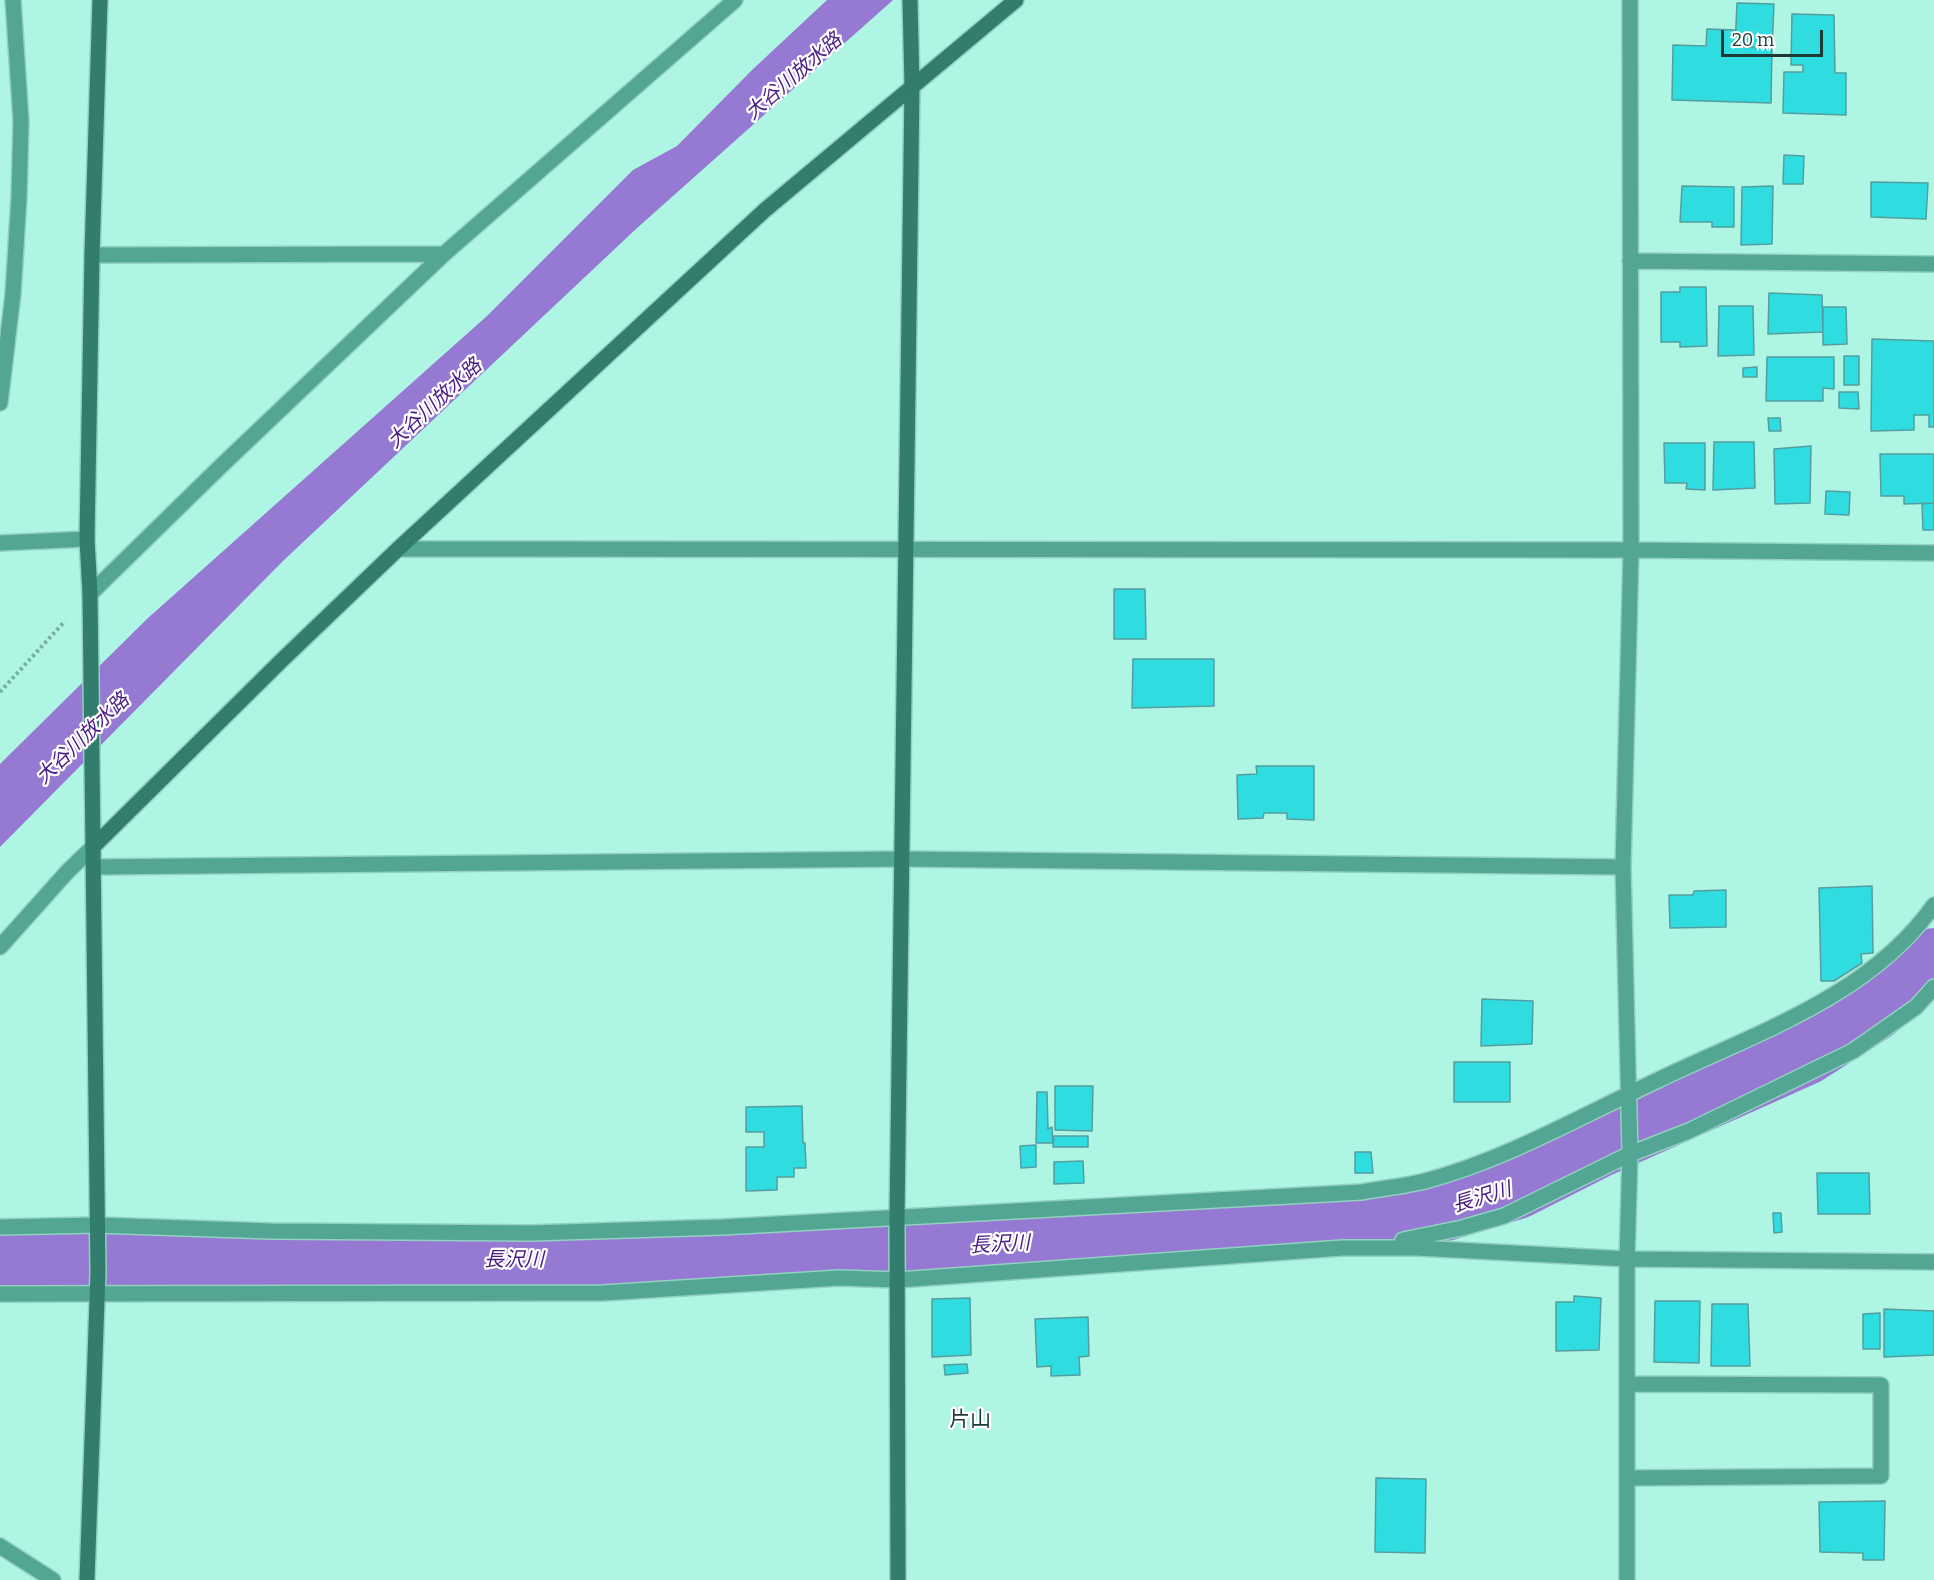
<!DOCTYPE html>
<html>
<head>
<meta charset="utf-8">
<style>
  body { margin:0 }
  #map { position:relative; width:1934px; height:1580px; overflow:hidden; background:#aff5e4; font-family:Bitter,serif }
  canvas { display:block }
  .scale { position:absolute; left:1721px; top:30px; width:102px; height:27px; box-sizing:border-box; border:3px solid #1e3a34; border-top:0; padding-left:8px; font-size:18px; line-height:21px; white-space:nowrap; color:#1e3a34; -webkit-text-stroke:4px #fff; paint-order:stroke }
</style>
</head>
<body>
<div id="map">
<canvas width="1934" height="1580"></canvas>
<div class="scale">20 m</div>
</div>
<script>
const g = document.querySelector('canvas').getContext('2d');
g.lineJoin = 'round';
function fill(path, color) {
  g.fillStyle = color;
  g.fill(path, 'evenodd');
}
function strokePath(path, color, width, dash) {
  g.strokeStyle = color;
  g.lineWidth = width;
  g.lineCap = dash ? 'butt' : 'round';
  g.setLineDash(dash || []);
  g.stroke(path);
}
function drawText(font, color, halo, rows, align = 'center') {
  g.font = font + ' Bitter,"Noto Sans JP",serif';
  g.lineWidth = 4.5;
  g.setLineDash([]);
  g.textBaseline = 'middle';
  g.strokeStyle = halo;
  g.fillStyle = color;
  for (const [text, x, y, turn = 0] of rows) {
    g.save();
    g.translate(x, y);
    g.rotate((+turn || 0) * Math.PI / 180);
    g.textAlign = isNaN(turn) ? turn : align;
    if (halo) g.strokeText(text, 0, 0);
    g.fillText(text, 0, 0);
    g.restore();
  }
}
fill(new Path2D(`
  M827,0H893L636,229L283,561L0,847V764L148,618L487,316L633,170L677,146L752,70Z`), '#9579d2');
strokePath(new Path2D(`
  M0,1259L574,1260L870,1253L1287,1229L1370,1223L1445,1210L1517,1188L1596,1148L1806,1054L1873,1011L1934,959`), '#9579d2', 62);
const building = new Path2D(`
  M1737,3L1774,4L1772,48L1735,47Z
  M1792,14L1834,15L1835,73H1846V115L1783,113L1784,72H1803V65H1791Z
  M1707,29L1736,30L1735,47L1772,48L1771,103L1672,100L1673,45L1706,46Z
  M1784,155L1804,156L1803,184H1783Z
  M1871,182L1928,183L1926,219L1871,217Z
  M1682,186L1734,187V227H1712V222H1680Z
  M1773,186L1772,244L1741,245L1742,187Z
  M1680,287H1706L1707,346L1680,347V342H1661V292H1680Z
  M1769,293L1822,295L1823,332L1768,334Z
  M1719,306H1753L1754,355L1718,356Z
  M1823,307H1846L1847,344L1823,345Z
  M1872,339L1934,341V427H1929V415H1914V430L1871,431Z
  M1844,356H1859V385H1844Z
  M1767,357H1834V389L1823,388V401H1766Z
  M1757,367V377H1743V368Z
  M1839,392H1858L1859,409L1839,408Z
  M1768,418H1780L1781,431H1769Z
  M1714,442H1754L1755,488L1713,490Z
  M1664,443H1705V490L1686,489L1687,483H1665Z
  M1811,446L1810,503L1775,504L1774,449Z
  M1880,454H1934V503L1904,504V496H1881Z
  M1826,491L1850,492L1849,515L1825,514Z
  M1934,503V530H1923L1922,504Z
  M1114,589H1145L1146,639H1114Z
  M1133,659H1214V706L1132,708Z
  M1256,766H1314V820L1287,819V813H1264L1263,818L1238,819L1237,775L1257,774Z
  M1872,886L1873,953L1861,954L1862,963L1834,981H1821L1819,888Z
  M1726,890V927L1670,928L1669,895H1693L1694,891Z
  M1482,999L1533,1001L1532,1044L1481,1046Z
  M1454,1062H1510V1102H1454Z
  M1055,1086H1093L1092,1131L1055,1130Z
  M1037,1092H1047L1048,1129L1052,1127L1053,1143H1036Z
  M802,1106L803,1143H805L806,1168H794V1177H777V1190L746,1191V1147H764V1132H746V1107Z
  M1054,1136H1088V1147H1053Z
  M1036,1145V1167L1021,1168L1020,1146Z
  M1355,1152H1371L1373,1173H1355Z
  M1083,1161L1084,1183L1054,1184V1162Z
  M1817,1173H1869L1870,1214H1818Z
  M1773,1213H1781L1782,1232L1774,1233Z
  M1574,1296L1601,1298L1599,1350L1556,1351V1302H1574Z
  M970,1298L971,1355L932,1357V1299Z
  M1655,1301H1700L1699,1363L1654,1362Z
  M1712,1304H1748L1750,1366H1711Z
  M1884,1309L1934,1311V1355L1884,1357Z
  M1880,1313V1349H1863V1314Z
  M1088,1317L1089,1356L1079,1357L1080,1375L1051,1376V1366L1037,1367L1035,1319Z
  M967,1364L968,1373L945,1375L944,1365Z
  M1376,1478L1426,1479L1425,1553L1375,1552Z
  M1885,1501L1884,1560H1863V1553L1820,1552L1819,1502Z`);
fill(building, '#2fdde1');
strokePath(building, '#549e9f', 1.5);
const street = new Path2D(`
  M92,255L444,254
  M1630,261L1934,264
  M0,403L13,294L19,197L21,121L13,0
  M0,543L87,539
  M398,549L1631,550L1934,553
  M90,594L221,466L444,254L735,0
  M94,867L903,859L1623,867
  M0,947L68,871L93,847
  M0,1227L97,1225L271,1231L531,1233L722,1227L1362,1192C1383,1188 1405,1186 1425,1181C1507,1159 1581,1116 1658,1080C1755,1033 1869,997 1934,905
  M1403,1240L1462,1228L1504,1216L1630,1154L1689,1131L1853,1051L1916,1007L1934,987
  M0,1294L603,1293L839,1278L898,1280L1342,1248H1417L1627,1259L1934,1262
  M1627,1478L1881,1476V1385L1627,1384
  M0,1546L53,1580
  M1627,1580V1259L1630,1154L1623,867L1631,550L1630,0`);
const secondary = new Path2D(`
  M93,847L281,661L398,549L765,210L1016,0
  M87,1580L98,1273L90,594L87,539L92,255L100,0
  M898,1580L897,1217L912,86L910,0`);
strokePath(street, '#92d0c1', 18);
strokePath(secondary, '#92d0c1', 18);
strokePath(new Path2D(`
  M0,692L65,621`), '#79afa2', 4, [3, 3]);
strokePath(street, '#53a693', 15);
strokePath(secondary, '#327d6d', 15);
drawText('italic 20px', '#491b85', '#fff', [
  ["大谷川放水路",794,77,-41],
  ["大谷川放水路",435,404,-43],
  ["大谷川放水路",83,739,-44],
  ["長沢川",1482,1198,-17],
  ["長沢川",1000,1245,-3],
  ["長沢川",514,1260]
]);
drawText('21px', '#1e3a34', '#fff', [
  ["片山",970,1420]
]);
</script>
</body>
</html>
